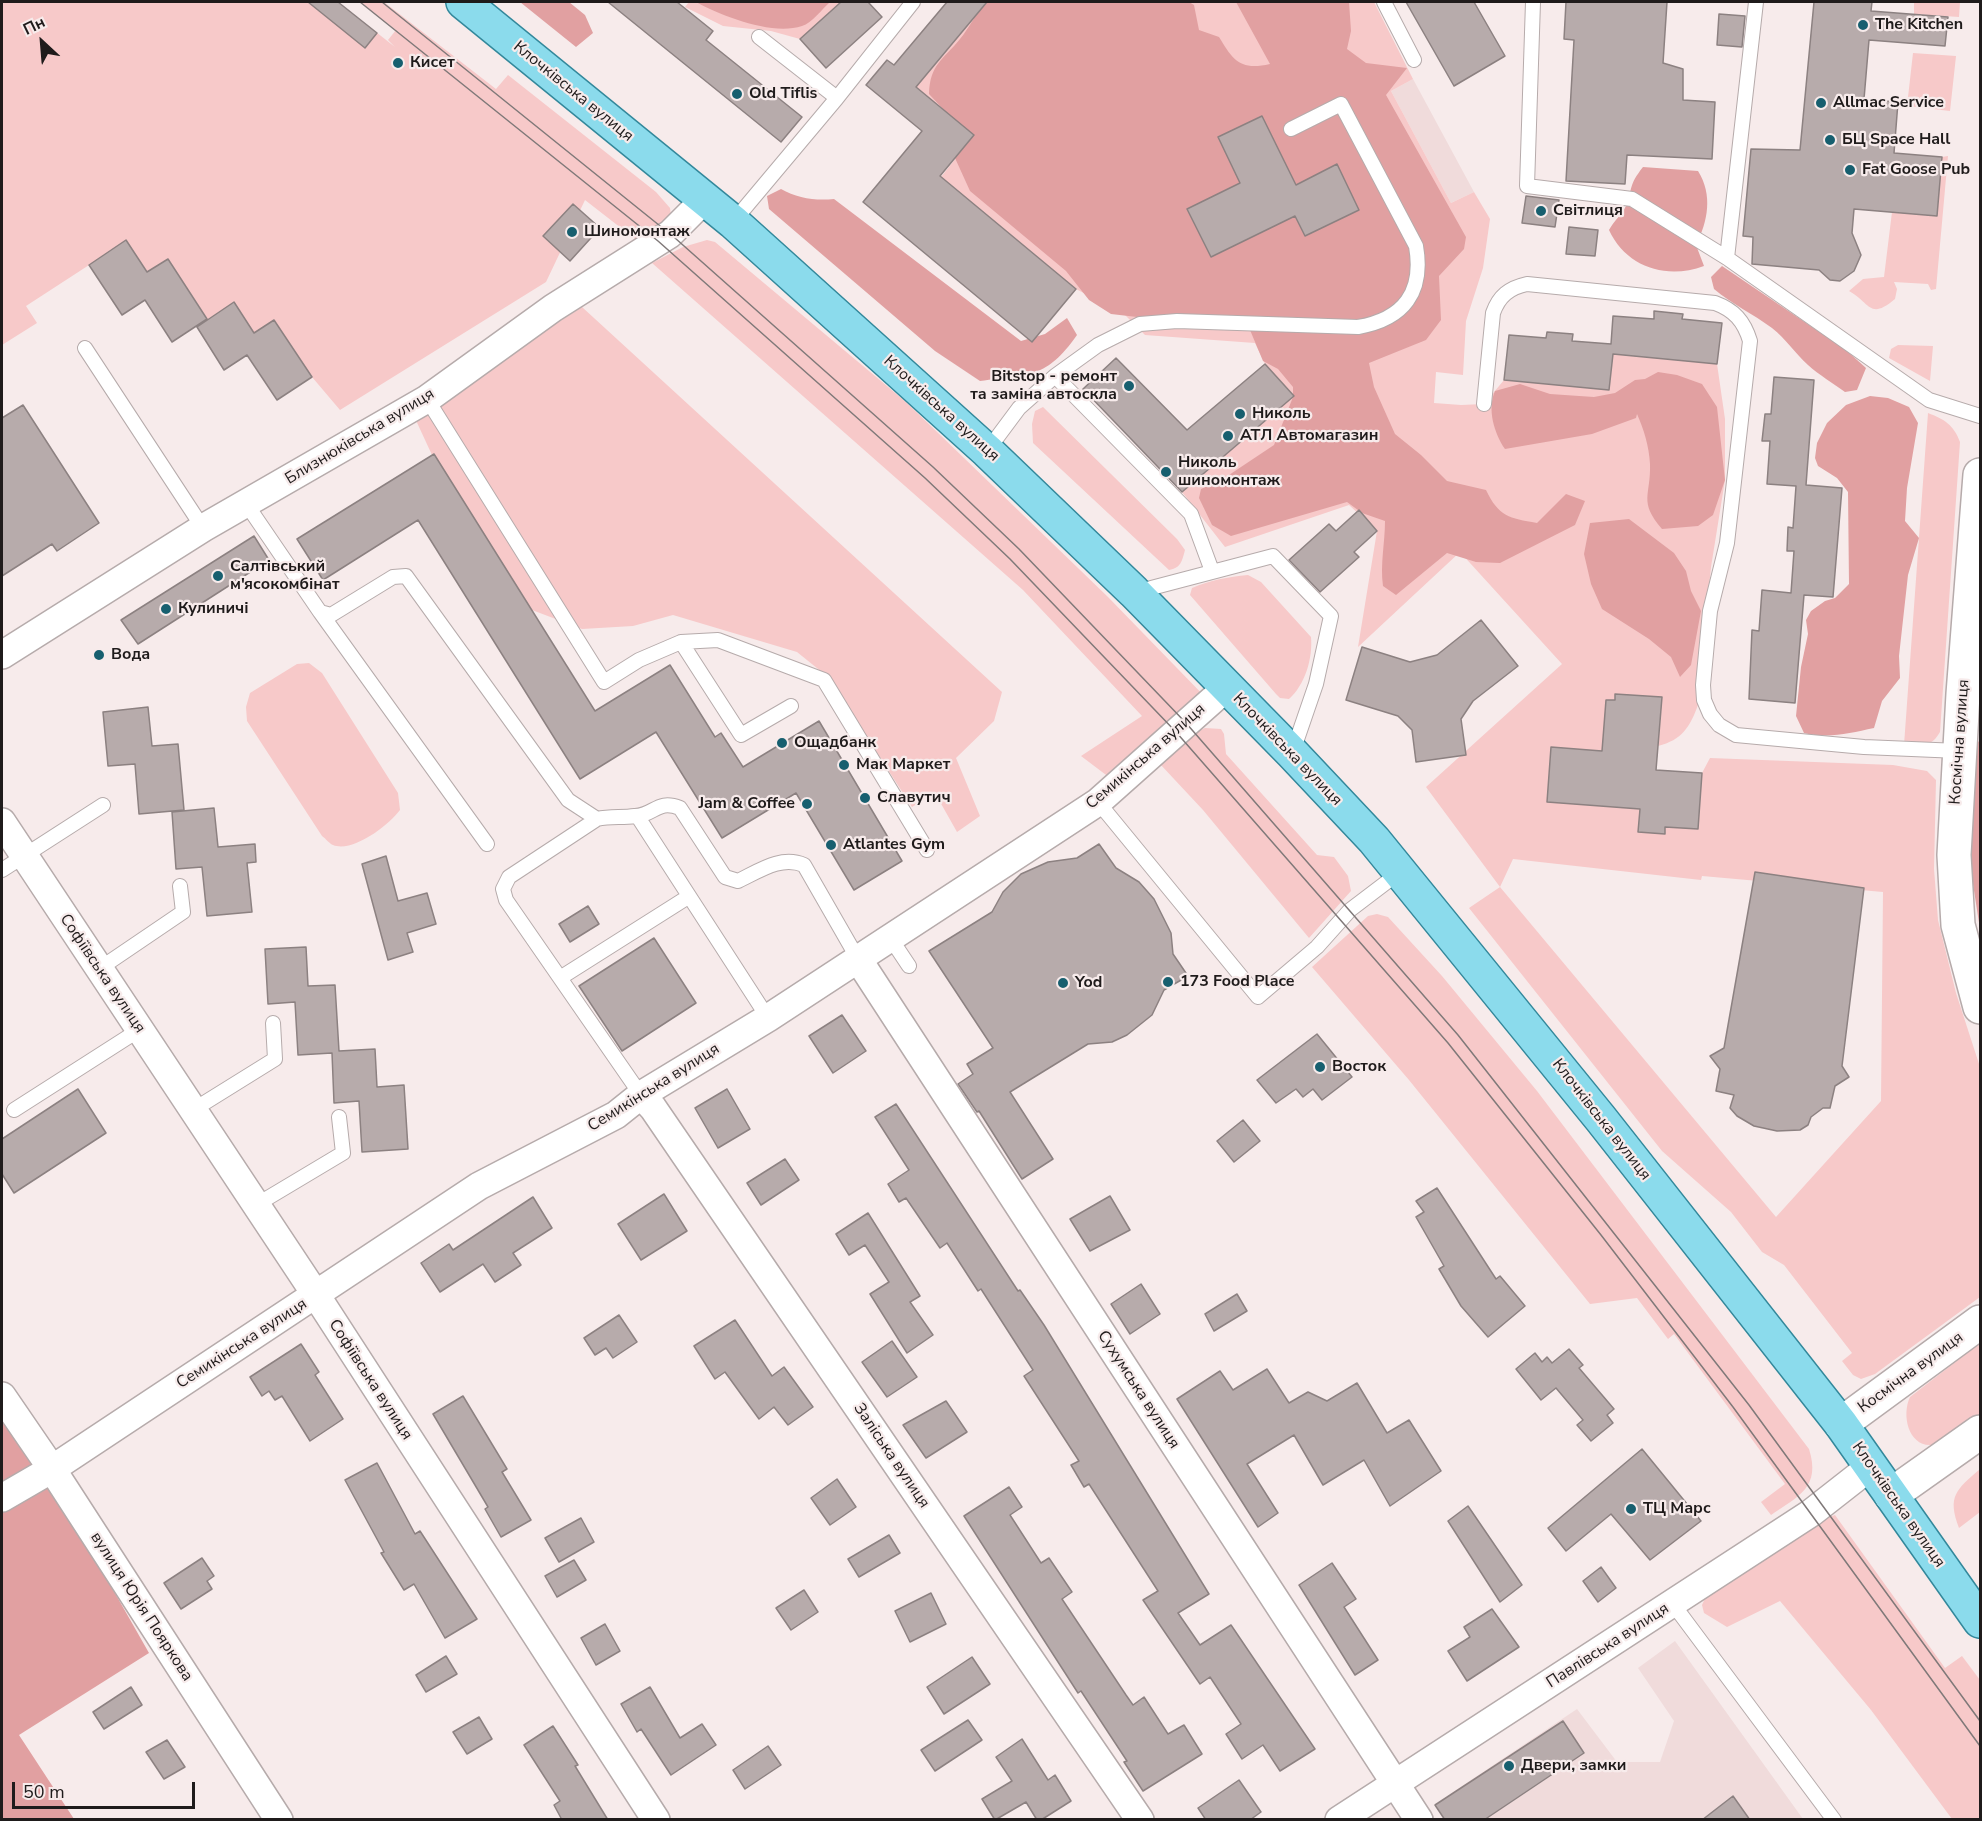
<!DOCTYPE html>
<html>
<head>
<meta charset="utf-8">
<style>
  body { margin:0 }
  #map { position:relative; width:1982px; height:1821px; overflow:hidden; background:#f7ebeb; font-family:"Nunito Sans",sans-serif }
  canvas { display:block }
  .frame { position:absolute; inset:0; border:3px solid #1f1b1b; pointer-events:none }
  .north { position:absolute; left:12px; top:12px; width:60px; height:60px; -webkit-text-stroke:4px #f7ebeb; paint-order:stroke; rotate:334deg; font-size:16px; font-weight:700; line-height:24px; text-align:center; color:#1f1b1b }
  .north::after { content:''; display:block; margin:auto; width:21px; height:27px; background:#1f1b1b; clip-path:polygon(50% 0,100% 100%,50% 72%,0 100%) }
  .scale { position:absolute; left:12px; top:1782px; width:183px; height:27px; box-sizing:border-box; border:3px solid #1f1b1b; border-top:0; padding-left:8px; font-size:18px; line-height:21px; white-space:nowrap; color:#1f1b1b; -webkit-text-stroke:4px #f7ebeb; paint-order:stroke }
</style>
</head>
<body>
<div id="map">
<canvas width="1982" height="1821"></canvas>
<div class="frame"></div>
<div class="north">Пн</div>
<div class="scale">50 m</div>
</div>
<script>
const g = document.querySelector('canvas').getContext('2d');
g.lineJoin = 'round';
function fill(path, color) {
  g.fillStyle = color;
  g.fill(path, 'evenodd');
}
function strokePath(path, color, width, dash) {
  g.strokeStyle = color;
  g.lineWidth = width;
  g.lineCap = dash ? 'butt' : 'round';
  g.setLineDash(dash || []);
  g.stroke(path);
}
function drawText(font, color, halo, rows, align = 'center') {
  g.font = font + ' "Nunito Sans",sans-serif';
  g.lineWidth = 4.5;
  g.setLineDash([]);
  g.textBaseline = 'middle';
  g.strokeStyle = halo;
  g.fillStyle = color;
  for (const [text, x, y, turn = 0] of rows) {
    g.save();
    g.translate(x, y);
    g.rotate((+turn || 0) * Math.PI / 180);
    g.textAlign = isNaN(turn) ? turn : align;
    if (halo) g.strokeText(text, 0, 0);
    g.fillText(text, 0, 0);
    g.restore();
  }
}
fill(new Path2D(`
  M1413,79L1474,192L1451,203L1391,91Z
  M1675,1641L1803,1819H1467L1450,1794L1577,1709L1617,1762H1660L1674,1721L1638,1668Z`), '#f0dbdb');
fill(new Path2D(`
  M2,2H338L395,47L388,40L396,30L360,2H384L496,89L508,75L656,192L670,208L671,216L639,242L585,200L546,282L340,410L312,377L274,321L254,333L234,302L208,320L168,259L147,272L126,241L26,306L37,323L2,345Z
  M689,2H841L800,39L771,31L723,26L685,7Z
  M987,2H1374L1413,79L1391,91L1451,203L1474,192L1490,219L1483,268L1466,321L1463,375L1436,372L1434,403L1461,405L1484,404L1504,380L1609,390L1613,354L1717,364L1725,419V480L1711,567L1698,705C1690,727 1682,740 1658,746L1644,777L1702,773L1710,758L1893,765L1927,771L1936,780L1934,869L1938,920L1956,993L1980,1067V1297L1875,1374L1861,1379L1853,1375L1842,1361L1852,1353L1784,1265L1762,1252L1731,1212L1662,1151L1469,908L1500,887L1426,787L1562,664L1460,552L1358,647L1377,531L1349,505L1225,547L1182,492L1294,396L1265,364L1255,343L1145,335L1125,315L1076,289L941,177L974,135L916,87ZM1513,859L1701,880L1702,876L1883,892L1881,1101L1776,1217L1500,887Z
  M1914,2H1960L1959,17L1914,14Z
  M1913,53L1956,56L1950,111L1907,106Z
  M1948,156L1936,289L1931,290L1928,284L1894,282L1897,289L1895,299C1869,321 1870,302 1849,291L1863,279L1884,277L1892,212L1937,216L1942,157Z
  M707,240L715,242L906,402L1108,597L1210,702L1118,784L1081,756L1142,716L1023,590L652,263L683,247Z
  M582,307L1002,692L994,721L956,758L980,816L957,832L935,793L912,807L828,677L797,652L673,615L633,626L582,629L532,610L432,455L413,414Z
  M1898,345L1933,346L1930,381L1889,358L1891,349Z
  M1043,407L1177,539L1185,550C1182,561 1181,568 1169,570L1033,443L1032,424L1035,411Z
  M1928,413C1944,419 1954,425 1960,442L1940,732C1931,748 1921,746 1904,745Z
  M1248,575L1261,582L1311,637C1313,658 1305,685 1289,699L1280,698L1276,694L1190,595L1192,588C1210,580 1228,577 1248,575Z
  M309,663L322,673L398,793L400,810C389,825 353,853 333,845C330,844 325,838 322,836L247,721L246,707L250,693L297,664Z
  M1205,728L1221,729L1224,734L1226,754L1317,855L1334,857L1348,876L1351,891L1309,938L1203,810L1160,764L1197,732Z
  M1377,914L1388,917L1442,976L1537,1091L1809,1449C1821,1487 1799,1496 1771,1515L1761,1502L1785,1484L1674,1334L1668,1339L1637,1298L1590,1304L1409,1080L1312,967L1368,916Z
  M1980,1343V1416C1968,1424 1954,1437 1940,1443C1911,1454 1900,1418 1910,1397Z
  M1980,1469V1512L1959,1528C1947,1496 1956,1490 1980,1469Z
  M1835,1515L1945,1668L1962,1656L1980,1680V1819H1952L1871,1710L1780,1601L1727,1627L1704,1613L1702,1605L1707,1594L1809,1524Z`), '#f7c9c9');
fill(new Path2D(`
  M520,2H569L585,15L593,33L576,47Z
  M696,2H830C822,9 812,23 802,26C772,36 722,16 696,2Z
  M988,2H1189L1194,5L1199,30L1219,37C1233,60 1240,71 1270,64L1236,2H1349L1351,31L1347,49L1366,63L1407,68L1386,95L1466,237L1464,249L1439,276L1441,320L1426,340L1369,363L1374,387L1395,434L1421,455L1447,481L1486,490C1499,517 1509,518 1537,523L1566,494L1585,501L1575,525L1500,563L1476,562L1447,553L1396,595L1383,586C1380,564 1385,543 1385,521L1362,513L1347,502L1231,536L1212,525L1199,498L1201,489L1223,479L1274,445L1293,397V387L1278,369L1263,361L1250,330L1233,327L1170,328L1137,317L1111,314L1089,300L1066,271L970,191L955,158L971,139L929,94C930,64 943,60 960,39C970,27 976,12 988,2Z
  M1643,167L1698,171C1713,195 1708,221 1696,245L1704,266C1666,280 1626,267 1609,230C1614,221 1622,214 1626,206C1633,188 1628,186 1643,167Z
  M781,189C797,198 815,201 834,199L1021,341L1045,334L1067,318L1077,335C1046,379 1030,374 980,381L935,351L769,209L767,196Z
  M1722,266L1846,350L1866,368L1857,390L1845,392C1833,383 1819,375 1808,365C1795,353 1786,339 1772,328C1753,314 1732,304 1714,289L1711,277Z
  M1658,372L1677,375L1702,384L1717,407L1725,480L1713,515L1698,526L1662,529C1638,501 1651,496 1650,464C1649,446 1644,430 1637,414L1636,418L1592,434L1505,449C1494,433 1487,409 1495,391L1520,384L1550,394L1594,397L1615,393L1635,380L1645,379Z
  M1870,396L1888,398L1909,407L1918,423L1907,488L1905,521L1919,538L1908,575L1899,656L1900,678L1882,701L1874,728C1850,733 1829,739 1804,733L1796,716L1801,667L1808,634L1806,620L1811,611L1825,601L1835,598L1849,584L1848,492L1837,478L1818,466L1815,458L1817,443L1827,423L1846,405Z
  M1629,519L1674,553L1686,571L1691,591L1701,611L1691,665L1680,677L1671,657L1649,639L1602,609L1591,584L1584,554L1590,523Z
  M1980,740V929L1970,865L1977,743Z
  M2,1415L53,1484L149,1653L19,1735L74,1819H2Z`), '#e1a0a1');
const building = new Path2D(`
  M308,2H338L377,33L365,48Z
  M608,2H677L713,31L706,40L802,117L781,142Z
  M841,2H868L882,17L826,68L800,39Z
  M947,2H987L916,87L974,135L940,176L1076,289L1032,342L863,202L922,131L866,85L887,60L894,65Z
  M1406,2H1474L1505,56L1454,86Z
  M1566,2H1667L1663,63L1683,69V100L1715,102L1712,159L1627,155L1625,184L1566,181L1574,40L1564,39Z
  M1814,2H1872L1871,11L1948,17L1945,46L1869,40L1864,99L1898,102L1894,153L1942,157L1937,216L1854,209L1852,233L1861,255L1854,271L1840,281L1830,280L1819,270L1752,264L1753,237L1743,236L1751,149L1800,150Z
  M1719,14L1745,16L1742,47L1717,45Z
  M1262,116L1296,185L1337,164L1359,210L1305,236L1295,216L1211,257L1187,209L1240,183L1218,137Z
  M1526,196L1559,200L1555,227L1522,223Z
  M573,204L600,228L570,261L543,236Z
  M1569,227L1598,230L1595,256L1566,254Z
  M126,240L147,272L168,259L207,319L172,342L145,300L122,315L89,265Z
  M234,302L254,333L274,320L312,377L277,400L247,355L224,370L197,327Z
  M1654,311L1683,314L1682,319L1722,323L1717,364L1613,354L1609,390L1504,380L1509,335L1546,338L1547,332L1573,334L1572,341L1611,344L1613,316L1654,319Z
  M1116,358L1187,430L1265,364L1294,396L1182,492L1083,389Z
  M1774,377L1814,380L1806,485L1842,488L1833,597L1804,595L1795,703L1749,699L1752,630L1759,631L1762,590L1791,593L1794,551H1787L1788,527L1793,528L1796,486L1767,484L1770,441H1762L1765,414H1771Z
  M23,405L99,523L57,551L52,544L2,576V418Z
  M434,454L595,711L670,665L715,737L721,733L743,767L819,721L902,861L854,890L796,793L722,838L656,732L580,779L418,520L323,580L297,539Z
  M1359,510L1377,531L1354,552L1359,557L1320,592L1289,560L1329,524L1336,531Z
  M254,536L269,560L138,644L121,620Z
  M1481,620L1518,666L1473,701L1461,719L1466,755L1416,762L1412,730L1398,716L1346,700L1362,647L1410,662L1437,655Z
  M1615,694L1662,697L1656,770L1702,773L1698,829L1665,827V834L1638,832L1640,809L1547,802L1551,747L1602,751L1606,700H1615Z
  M148,707L152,746L178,744L184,810L139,814L135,764L108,766L103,712Z
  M214,808L218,847L255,844L256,862L247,863L252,912L207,916L202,867L176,869L172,812Z
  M1099,844L1116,868L1139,882L1154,899L1171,933L1173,954L1188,976L1164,990L1152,1015L1127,1035L1112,1042L1088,1044L1010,1092L1053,1159L1022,1179L979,1111L977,1112L958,1084L973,1074L967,1064L993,1048L929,951L992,912L1003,892L1021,874L1048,862L1077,858Z
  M386,856L398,901L427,893L436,924L407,933L413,952L388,960L362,864Z
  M1755,872L1864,888L1842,1066L1849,1077L1835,1086L1830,1108H1823L1811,1117L1808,1125L1800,1130L1777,1131L1754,1126L1737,1116L1730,1108L1734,1095L1716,1091L1720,1069L1710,1056L1724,1048Z
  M588,906L599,924L570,942L559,924Z
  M654,938L696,1003L622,1051L579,986Z
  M306,947L308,986L335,985L339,1051L375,1049L377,1087L404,1085L408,1149L362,1152L359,1101L334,1103L332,1053L298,1055L295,1002L268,1004L265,949Z
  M842,1015L866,1051L833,1073L809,1036Z
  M1317,1034L1352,1077L1322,1100L1313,1089L1303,1097L1296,1089L1276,1103L1257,1080Z
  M78,1089L106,1133L14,1193L2,1174V1139Z
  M727,1089L750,1129L718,1148L695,1108Z
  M896,1104L1018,1291L1020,1290L1044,1325L1209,1594L1178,1613L1200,1645L1231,1625L1315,1749L1280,1771L1263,1745L1242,1759L1226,1734L1241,1724L1210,1677L1200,1684L1143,1600L1158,1591L1089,1484L1084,1487L1071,1465L1079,1461L1024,1376L1033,1370L981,1289L978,1291L947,1243L940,1248L906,1198L899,1202L888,1184L909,1170L875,1117Z
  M1243,1120L1260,1141L1234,1162L1217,1141Z
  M785,1159L799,1180L761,1205L747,1183Z
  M1437,1188L1496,1279L1500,1276L1525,1306L1488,1337L1461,1306L1439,1269L1444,1266L1416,1217L1424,1212L1416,1201Z
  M664,1194L687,1231L641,1260L618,1224Z
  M1110,1196L1130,1230L1090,1251L1070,1219Z
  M533,1197L552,1228L513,1253L521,1265L495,1282L483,1264L440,1292L421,1263L449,1244L453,1250Z
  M868,1213L920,1296L910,1302L933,1335L907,1353L870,1294L889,1282L865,1245L849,1255L836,1234Z
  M1141,1284L1160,1314L1130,1334L1111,1304Z
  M1237,1294L1247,1311L1214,1331L1205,1314Z
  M619,1315L637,1342L613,1358L606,1348L595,1355L584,1338Z
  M735,1320L772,1376L784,1367L813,1407L788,1425L774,1407L759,1419L725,1372L715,1379L694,1346Z
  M892,1341L917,1377L887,1397L862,1362Z
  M301,1344L319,1372L315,1375L343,1419L310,1441L282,1396L275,1400L269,1391L262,1396L250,1377Z
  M1569,1349L1583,1365L1579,1368L1614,1409L1607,1415L1613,1423L1591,1441L1577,1425L1583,1420L1556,1388L1541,1400L1516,1369L1535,1353L1542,1362L1547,1357L1552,1363Z
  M1267,1369L1289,1403L1308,1392L1327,1401L1357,1383L1387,1433L1409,1420L1441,1471L1390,1506L1364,1460L1323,1485L1294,1435L1247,1464L1278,1513L1258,1527L1177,1399L1220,1371L1233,1390Z
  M463,1396L507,1469L502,1472L531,1520L501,1537L485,1509L488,1507L433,1414Z
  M946,1401L967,1432L926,1458L903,1425Z
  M1642,1449L1701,1521L1650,1560L1611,1514L1566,1551L1548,1528Z
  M377,1463L415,1534L420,1531L477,1619L445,1638L414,1584L404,1590L381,1553L384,1552L345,1480Z
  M837,1479L856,1507L830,1525L811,1498Z
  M1009,1487L1022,1507L1010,1515L1041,1563L1049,1558L1072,1592L1062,1599L1126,1695L1133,1705L1144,1697L1168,1734L1184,1725L1202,1754L1143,1791L1124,1762L1127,1761L1081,1691L1078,1693L964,1516Z
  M1468,1506L1522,1585L1500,1602L1448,1521Z
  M581,1518L594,1542L559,1562L545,1538Z
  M889,1535L900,1553L859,1577L848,1559Z
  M202,1558L214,1576L207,1581L212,1589L181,1609L164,1583Z
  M574,1560L586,1580L557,1597L545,1576Z
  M1332,1563L1356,1599L1344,1607L1378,1660L1355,1675L1299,1585Z
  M1601,1567L1616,1588L1598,1602L1583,1581Z
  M804,1590L818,1612L791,1630L776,1608Z
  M931,1593L946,1624L910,1642L895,1611Z
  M1492,1609L1519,1647L1467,1681L1448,1651L1470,1637L1464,1627Z
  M605,1624L620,1651L596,1665L581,1638Z
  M446,1656L457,1674L426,1692L416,1675Z
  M972,1657L990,1684L944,1714L927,1687Z
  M131,1687L142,1705L104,1729L93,1712Z
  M650,1687L680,1738L702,1724L716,1745L671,1775L641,1729L637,1732L621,1704Z
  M479,1717L492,1739L467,1754L453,1732Z
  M968,1720L982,1740L935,1771L921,1750Z
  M1563,1721L1584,1753L1484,1820H1445L1435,1805Z
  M553,1726L578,1765L575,1766L608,1820H562L554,1805L560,1801L524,1745Z
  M1022,1739L1048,1780L1055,1775L1071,1801L1041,1820H1037L1026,1802L995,1820L982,1799L1012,1781L996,1757Z
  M167,1740L185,1767L164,1779L146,1752Z
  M768,1746L781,1765L745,1789L733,1770Z
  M1239,1780L1261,1812L1250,1820H1206L1198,1808Z
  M1733,1796L1750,1820H1702Z`);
fill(building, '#b7abab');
strokePath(building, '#8c8181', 1.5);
const service = new Path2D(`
  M1384,2L1414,60
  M1533,2L1527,186L1632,199L1727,258L1929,400L1980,416
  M837,98L913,2
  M733,222L837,98L759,37
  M1727,258L1756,2
  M85,348L203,528
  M1055,376L1191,514L1212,571
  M427,399L604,682L639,660L681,642L718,640L824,680L927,850
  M1484,404L1493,313C1499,296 1509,288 1527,284L1715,303C1734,310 1744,321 1750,341L1727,543L1710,611L1703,685L1704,700L1710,714L1719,725L1736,735L1864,747L1959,751
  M987,451L1019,408L1055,376L1098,345L1140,324L1177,321L1358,327C1404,319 1424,292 1416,246L1341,104L1291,129
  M247,505L320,612L331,615L393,577L406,576L568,800L597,819C611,816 622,818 635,816C655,815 657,799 680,808L725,877L738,881C759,871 781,855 804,865L858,959
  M1136,592L1273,556L1331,616L1316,684L1293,751
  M320,612L487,844
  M681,642L741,735L791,706
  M1098,802L1258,997L1317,947L1350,910L1400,872
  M638,817L768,1018
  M2,870L103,805
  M891,939L909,966
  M99,969L183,912L180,886
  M560,978L506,900L503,889L509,877L597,819
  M641,1095L560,978L688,897
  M14,1110L139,1030
  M193,1110L275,1059L273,1023
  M256,1205L343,1153L339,1117
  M1673,1604L1834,1820`);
const minor = new Path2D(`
  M2,655L203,528L427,399L553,308L670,234L705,199
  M2,822L316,1295L656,1820
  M858,959L1419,1820
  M641,1095L653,1108L1140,1820
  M2,1396L52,1469L279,1820
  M2,1498L52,1469L479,1186L616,1115L641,1095L768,1018L1098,802L1226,688
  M1339,1820L1811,1513L1871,1466`);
const tertiary = new Path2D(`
  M1980,475L1963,694L1954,855L1958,925L1980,1007
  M1841,1424L1980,1322
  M1891,1495L1980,1432`);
const primary = new Path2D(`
  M463,2L733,222L987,451L1134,592L1292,753L1374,840L1601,1119L1841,1424L1980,1621`);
strokePath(service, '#b6abab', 16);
strokePath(minor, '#b6abab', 30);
strokePath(tertiary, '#b6abab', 36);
strokePath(primary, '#33889b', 36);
strokePath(service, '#fff', 14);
strokePath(minor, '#fff', 27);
strokePath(tertiary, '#fff', 33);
strokePath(primary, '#8bdbec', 33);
strokePath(new Path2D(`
  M360,2L658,241L925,478L1010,559L1176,732L1448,1043L1601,1235L1733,1407L1980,1746
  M382,2L675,238L933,467L1019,549L1186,723L1458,1035L1749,1405L1980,1721`), '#807979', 1.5);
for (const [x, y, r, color] of [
  [1863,25,6,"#175f6f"],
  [398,63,6,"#175f6f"],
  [737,94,6,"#175f6f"],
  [1821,103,6,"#175f6f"],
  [1830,140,6,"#175f6f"],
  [1850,170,6,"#175f6f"],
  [1541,211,6,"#175f6f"],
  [572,232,6,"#175f6f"],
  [1129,386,6,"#175f6f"],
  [1240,414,6,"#175f6f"],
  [1228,436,6,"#175f6f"],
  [1166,472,6,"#175f6f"],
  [218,576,6,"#175f6f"],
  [166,609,6,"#175f6f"],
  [99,655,6,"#175f6f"],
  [782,743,6,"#175f6f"],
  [844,765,6,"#175f6f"],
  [865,798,6,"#175f6f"],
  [807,804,6,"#175f6f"],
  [831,845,6,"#175f6f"],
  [1168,982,6,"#175f6f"],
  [1063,983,6,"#175f6f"],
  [1320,1067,6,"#175f6f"],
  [1631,1509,6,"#175f6f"],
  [1509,1766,6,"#175f6f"]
]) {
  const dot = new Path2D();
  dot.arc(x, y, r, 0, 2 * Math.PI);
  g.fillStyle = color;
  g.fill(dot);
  strokePath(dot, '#f7ebeb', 2);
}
drawText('bold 16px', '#1f1b1b', '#f7ebeb', [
  ["The Kitchen",1875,25],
  ["Кисет",410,63],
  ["Old Tiflis",749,94],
  ["Allmac Service",1833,103],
  ["БЦ Space Hall",1842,140],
  ["Fat Goose Pub",1862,170],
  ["Світлиця",1553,211],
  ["Шиномонтаж",584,232],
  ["Bitstop - ремонт",1117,377,"right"],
  ["та заміна автоскла",1117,395,"right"],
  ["Николь",1252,414],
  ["АТЛ Автомагазин",1240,436],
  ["Николь",1178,463],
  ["шиномонтаж",1178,481],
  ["Салтівський",230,567],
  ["м'ясокомбінат",230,585],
  ["Кулиничі",178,609],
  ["Вода",111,655],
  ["Ощадбанк",794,743],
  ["Мак Маркет",856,765],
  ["Славутич",877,798],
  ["Jam & Coffee",795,804,"right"],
  ["Atlantes Gym",843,845],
  ["173 Food Place",1180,982],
  ["Yod",1075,983],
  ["Восток",1332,1067],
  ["ТЦ Марс",1643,1509],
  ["Двери, замки",1521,1766]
], 'left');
drawText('16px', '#1f1b1b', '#f7ebeb', [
  ["Клочківська вулиця",573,92,39],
  ["Клочківська вулиця",941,409,42],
  ["Близнюківська вулиця",360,437,-31],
  ["Космічна вулиця",1960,742,-86],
  ["Клочківська вулиця",1287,750,46],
  ["Семикінська вулиця",1146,757,-41],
  ["Софіївська вулиця",102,974,56],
  ["Семикінська вулиця",654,1088,-32],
  ["Клочківська вулиця",1601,1120,52],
  ["Семикінська вулиця",242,1344,-33],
  ["Космічна вулиця",1911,1373,-36],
  ["Софіївська вулиця",370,1380,57],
  ["Сухумська вулиця",1138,1390,57],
  ["Заліська вулиця",891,1456,56],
  ["Клочківська вулиця",1898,1505,55],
  ["вулиця Юрія Пояркова",141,1607,57],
  ["Павлівська вулиця",1608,1646,-33]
]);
</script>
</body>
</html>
